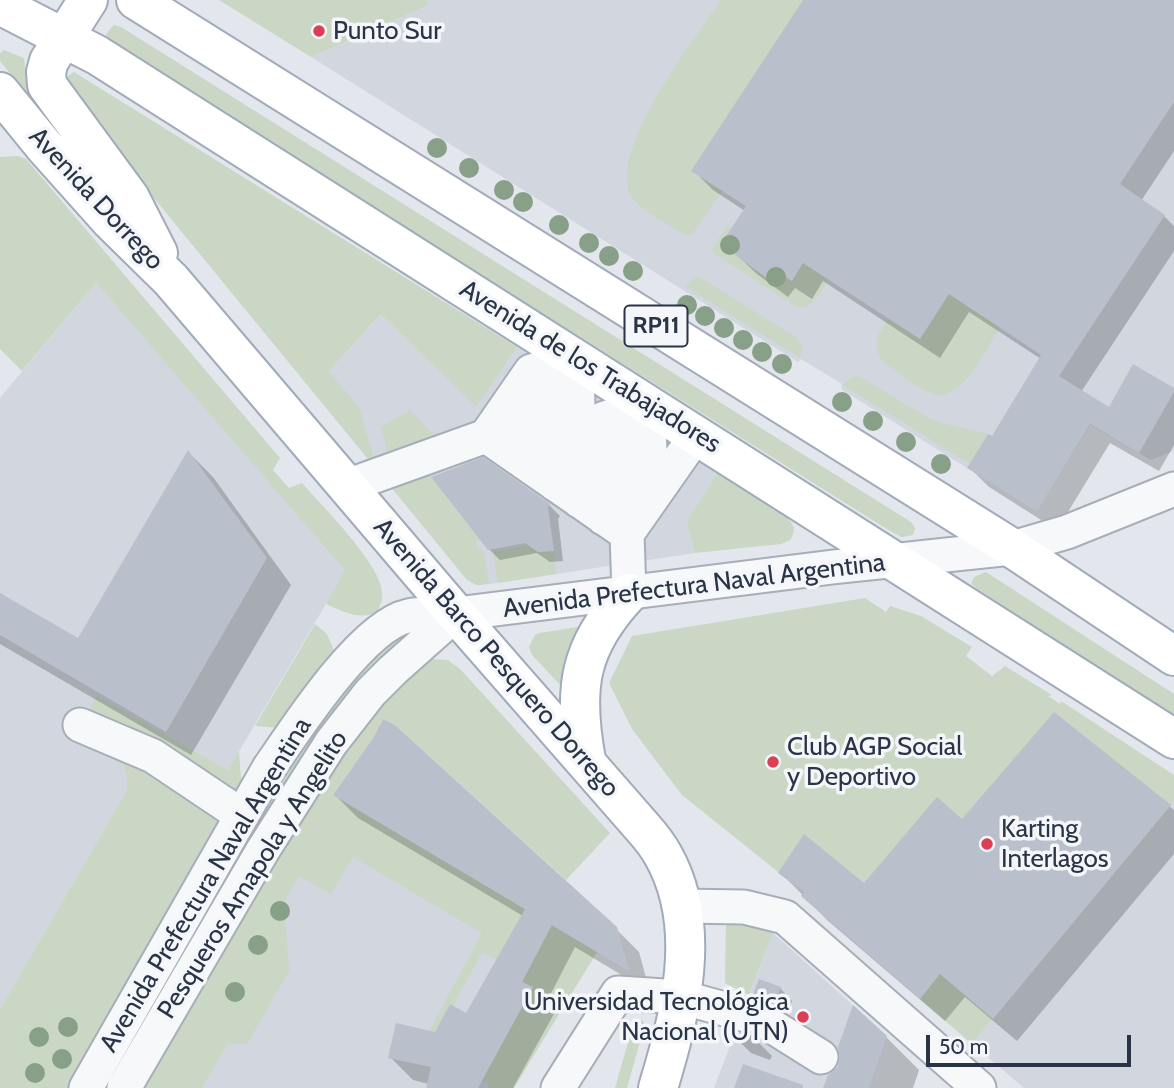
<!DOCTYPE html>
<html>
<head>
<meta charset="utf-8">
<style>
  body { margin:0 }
  #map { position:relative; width:1174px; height:1088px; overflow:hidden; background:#e3e7ed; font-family:Cabin,sans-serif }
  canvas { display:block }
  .scale { position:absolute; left:926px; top:1035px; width:205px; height:32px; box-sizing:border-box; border:4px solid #293447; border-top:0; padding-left:9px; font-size:21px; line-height:24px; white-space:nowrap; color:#293447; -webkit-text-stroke:5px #f4f6f9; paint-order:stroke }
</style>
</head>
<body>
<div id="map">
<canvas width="1174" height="1088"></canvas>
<div class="scale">50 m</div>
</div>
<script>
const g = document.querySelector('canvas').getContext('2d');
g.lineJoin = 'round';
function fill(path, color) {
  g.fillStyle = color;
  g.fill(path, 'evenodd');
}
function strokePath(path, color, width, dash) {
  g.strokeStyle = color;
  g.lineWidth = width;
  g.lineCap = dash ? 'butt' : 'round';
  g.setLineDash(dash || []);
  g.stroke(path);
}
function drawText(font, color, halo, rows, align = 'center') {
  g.font = font + ' Cabin,sans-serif';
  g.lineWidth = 7;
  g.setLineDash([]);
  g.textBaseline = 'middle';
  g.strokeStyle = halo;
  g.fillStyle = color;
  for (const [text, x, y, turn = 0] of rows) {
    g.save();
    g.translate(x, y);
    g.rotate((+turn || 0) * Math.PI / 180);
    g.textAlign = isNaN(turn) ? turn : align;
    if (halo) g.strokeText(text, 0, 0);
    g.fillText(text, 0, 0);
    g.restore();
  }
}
fill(new Path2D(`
  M427,0H1174V451L1151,460L1090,425L1037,512L841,389L842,384L801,359L798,362L311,57L429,5Z
  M96,283L346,570L228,770L97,697L80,725L123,765L127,776V790L0,1009V398Z
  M382,313L476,406L517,347L717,473L687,521L695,553L489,584L477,585L470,582L372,464L329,371Z
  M333,795L583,944L495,1088H162Z
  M1174,802V1088H1024L972,1044Z
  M773,933L887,1036L869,1088H714Z`), '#d1d6df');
fill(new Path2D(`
  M219,0H427L429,5L311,57Z
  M721,0H803L692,170L722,191L693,233L688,236C674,228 638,209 631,196C608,149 695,39 721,0Z
  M114,25L121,27L911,522L915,528L913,535L902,537L890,531L111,43L108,41L106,34Z
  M4,50L24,58L27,83L60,133L59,134L0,61V53Z
  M74,72L517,347L476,407L381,314L329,371L359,408L375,463L372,464L103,136L66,81L68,76Z
  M18,156L26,159L280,458L273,470L289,488L302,483C322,506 381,564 382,592C383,598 380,607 377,612C360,621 342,611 326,604L345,570L96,283L22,371L0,349V157Z
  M727,226L732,229L726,238L791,281L803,263L828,280C820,292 812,312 795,306L714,253L712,250Z
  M699,277L796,337L803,347L800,358L686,287L691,280Z
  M949,294L1000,327C987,347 962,402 934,394C916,388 898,372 883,362C870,346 879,333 888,319L920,339Z
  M859,376L925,416L941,423L988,434L970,464L843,385L850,378Z
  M410,410L436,438L389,458L381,427Z
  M427,472L480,540L475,543L484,553L489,584L477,585L467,580L390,486Z
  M717,473L785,516C794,524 797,530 790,540L781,544L695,553L687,521Z
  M528,545L538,552L554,551L556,574L498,583L493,552Z
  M986,572L1174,694V716L976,588L971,583L974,577Z
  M865,598L886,612L890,606L921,616L972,647L966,656L992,676L1005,666L1052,695L1048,696L1060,704L1061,701L1174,775V802L972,1044L801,896L803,892L682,795L632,729L609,683L632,636Z
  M315,624L327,634L336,655L280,728L255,726Z
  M584,626L564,689L532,655L529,647L535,635L539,633Z
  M396,639L400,640V644L111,1088H99L302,742L357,672Z
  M432,659L448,660L461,670L610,833L566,880L395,725L383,719L373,738L333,795L597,952L514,1088H488L489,1083L463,1077L498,1051L533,988L522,982L535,958L498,960L482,952L453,1006L450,1004L435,1032L429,1031L482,933L353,857L331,894L299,876L284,902L289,971L247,1044L228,1043L202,1088H140L273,859L359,727L424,661Z
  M97,696L228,770L239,751L242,791L73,1088H0V1009L127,790V776L123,765L73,737Z
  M726,918L750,923L773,933L749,995L725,983Z
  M638,1020H642L645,1024L627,1088H615L633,1025Z`), '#c9d7c4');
fill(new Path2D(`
  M805,0H1174V151L1141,201L1164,216L1174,226V251L1081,392L1109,409L1174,390V445L1159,471L1110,443L1057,530L989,487L970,468L992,439L1041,359L969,312L940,358L823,281L812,299L795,288L788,297L757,274L737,255L740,250L728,237L745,211L713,190L694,171Z
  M188,452L213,477L291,585L191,755L0,644V595L78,640Z
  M549,505L560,516L558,519L563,561L550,562L537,553L500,560L489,549Z
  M1054,714L1174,810V854L1017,1041L965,997L945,1021L827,920L781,873L864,886L963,821Z
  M335,795L616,929L639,952L650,992L575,947L546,1003L555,1012L513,1088H428L429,1084L413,1080L390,1057L467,1015L523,916L358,818Z
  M780,988L792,1001L786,1018L767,1010L755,997Z
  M740,1035H751L772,1056L770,1060L751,1053L738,1040Z
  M886,1037L919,1070L913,1088H825L839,1068Z`), '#0003');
fill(new Path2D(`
  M803,0H1174V102L1120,184L1165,215L1059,376L1109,407L1133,364L1174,388V392L1139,453L1090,424L1037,512L967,468L988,434L992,436L1041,355L949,294L920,339L803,263L792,281L775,270L768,279L735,255L740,247L725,238L746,206L691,171Z
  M188,450L267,558L166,732L0,635V593L78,638Z
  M483,457L550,504L548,507L554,551L538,552L525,543L488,550L431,477Z
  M1054,712L1171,805L993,1019L940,974L920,999L801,896L804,892L778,873L804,834L864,883L937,797L962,819Z
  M383,719L395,725L617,927L629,971L552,925L522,982L533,987L478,1088H426L431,1067L388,1058L396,1023L435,1032L450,1004L466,1013L525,909L333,795L373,738Z
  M759,979L781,987L774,1005H762L752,997Z
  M853,1005L887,1036L869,1088H823L828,1075L838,1067L840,1057L838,1047Z
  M743,1064L803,1085V1088H734Z`), '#bac0cb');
const minor = new Path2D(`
  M486,436L627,534L629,593
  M509,452L576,358
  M532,468L578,403L576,358
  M556,485L602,419L648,403
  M347,486L486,436L531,371L576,358
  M579,501L648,403
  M603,518L650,451L648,403
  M627,534L697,434
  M80,725L153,756L241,815
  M681,906L744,907L785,917L979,1088
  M767,1023L821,1057
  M86,1088L269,768C295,730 362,626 408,616C422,612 441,615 456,614L833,567L1012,548L1067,532L1174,489
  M124,1088L263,850L331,743L370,693L393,670L456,614
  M558,1088L618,993L681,997L746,1015`);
const major = new Path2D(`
  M88,0L49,61L46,72L47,85L130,198L158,253
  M136,0L1012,548L1174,656
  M0,5L97,55L1174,739
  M0,92L44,146L111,221L171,280L456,614L644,829C651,837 658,846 663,855C704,927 680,1015 658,1088
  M586,760C573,689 578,647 629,593`);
strokePath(minor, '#a7aeb8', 37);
strokePath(major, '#a1abb9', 42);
strokePath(minor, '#f7f8fa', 33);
strokePath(major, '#fff', 38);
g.fillStyle = '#889f88';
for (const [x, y] of [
  [437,148],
  [469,168],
  [504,190],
  [523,202],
  [559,225],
  [589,243],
  [730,245],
  [609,256],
  [633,271],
  [776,277],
  [687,305],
  [705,316],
  [724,328],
  [743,340],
  [762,352],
  [782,364],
  [842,402],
  [873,421],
  [906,442],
  [941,464],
  [280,911],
  [258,945],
  [235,992],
  [68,1027],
  [39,1037],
  [62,1059],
  [35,1073]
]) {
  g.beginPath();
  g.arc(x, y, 10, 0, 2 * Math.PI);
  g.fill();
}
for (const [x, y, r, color] of [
  [319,31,7,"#db3f56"],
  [773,762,7,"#db3f56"],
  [987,844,7,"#db3f56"],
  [803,1017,7,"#db3f56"]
]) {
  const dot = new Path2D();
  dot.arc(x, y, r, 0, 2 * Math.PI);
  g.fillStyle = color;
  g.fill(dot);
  strokePath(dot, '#f4f6f9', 2.5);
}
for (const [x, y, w] of [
  [656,326,63]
]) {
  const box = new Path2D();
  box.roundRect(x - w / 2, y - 20.5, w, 41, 5);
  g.fillStyle = '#f4f6f9';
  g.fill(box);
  strokePath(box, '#293447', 2);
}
drawText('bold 24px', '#293447', null, [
  ["RP11",656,326]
]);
drawText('26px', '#293447', '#f4f6f9', [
  ["Punto Sur",333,31],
  ["Club AGP Social",787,747],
  ["y Deportivo",787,777],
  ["Karting",1001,829],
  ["Interlagos",1001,859],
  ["Universidad Tecnológica",789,1002,"right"],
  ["Nacional (UTN)",789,1032,"right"]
], 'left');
drawText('26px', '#293447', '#f4f6f9', [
  ["Avenida Dorrego",96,199,47],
  ["Avenida de los Trabajadores",590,367,32],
  ["Avenida Prefectura Naval Argentina",694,586,-7],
  ["Avenida Barco Pesquero Dorrego",496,658,49],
  ["Pesqueros Amapola y Angelito",253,875,-58],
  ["Avenida Prefectura Naval Argentina",206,885,-59]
]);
</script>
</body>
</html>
